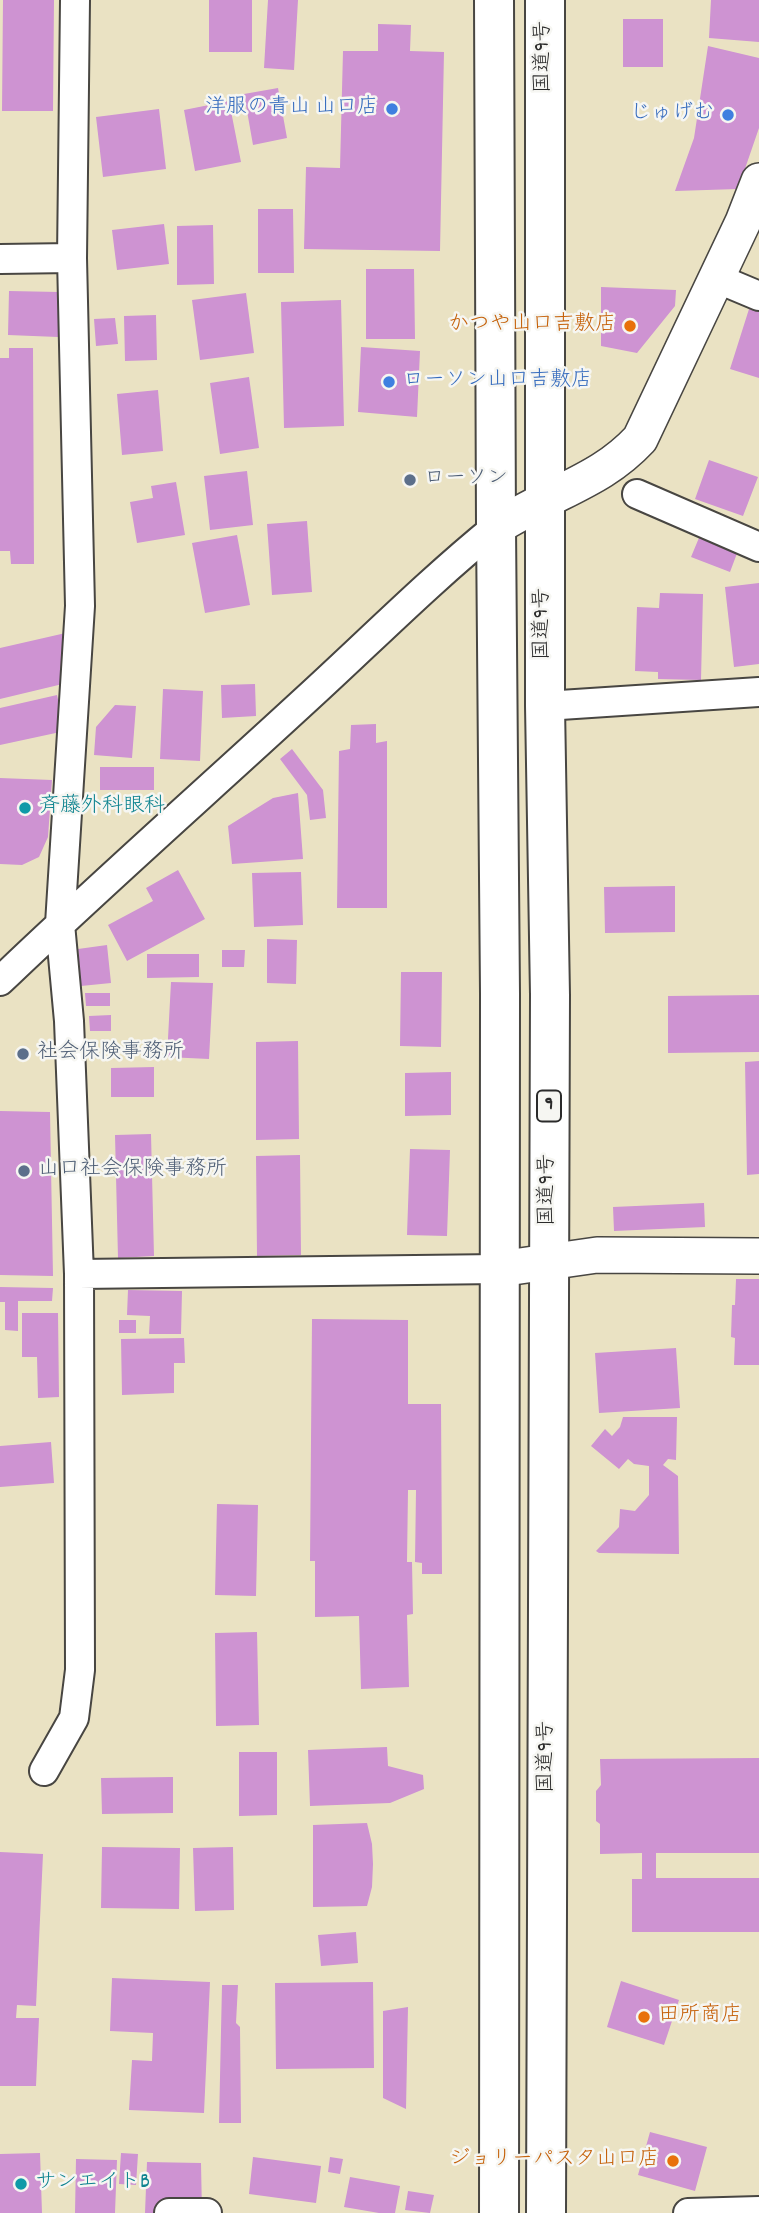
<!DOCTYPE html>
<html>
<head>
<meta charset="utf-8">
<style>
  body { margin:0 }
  canvas { display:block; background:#eae2c3 }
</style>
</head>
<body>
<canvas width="759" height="2213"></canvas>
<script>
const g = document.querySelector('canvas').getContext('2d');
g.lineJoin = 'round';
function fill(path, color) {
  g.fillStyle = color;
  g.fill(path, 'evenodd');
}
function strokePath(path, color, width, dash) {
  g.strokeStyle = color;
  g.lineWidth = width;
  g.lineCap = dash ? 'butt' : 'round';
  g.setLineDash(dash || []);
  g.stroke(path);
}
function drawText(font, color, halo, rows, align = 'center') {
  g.font = font + ' Dekko,"Klee One",sans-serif';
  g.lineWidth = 5;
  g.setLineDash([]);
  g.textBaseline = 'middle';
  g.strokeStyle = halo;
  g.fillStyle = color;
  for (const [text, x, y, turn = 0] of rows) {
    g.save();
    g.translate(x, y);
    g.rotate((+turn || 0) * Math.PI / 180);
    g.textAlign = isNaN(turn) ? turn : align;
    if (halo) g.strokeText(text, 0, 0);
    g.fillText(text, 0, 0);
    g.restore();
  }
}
fill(new Path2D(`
  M3,0H54L53,111H2Z
  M209,0H252V52H209Z
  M268,0H298L294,70L264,68Z
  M711,0H759V42L709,38Z
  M623,19H663V67H623Z
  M378,24L411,25L410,51L444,52L440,251L304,249L306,167L340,168L343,51H378Z
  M708,46L759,58V128L738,189L675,191L694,138Z
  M278,88L287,138L253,145L244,94Z
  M229,101L241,162L195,171L184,110Z
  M159,109L166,169L103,177L96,117Z
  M258,209H293L294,273H258Z
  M164,224L169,264L117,270L112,230Z
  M213,225L214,284L177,285V226Z
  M366,269H414L415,339H366Z
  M601,287L676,290L675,306L637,353L601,346Z
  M9,291L59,292L58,337L8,335Z
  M246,293L254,353L200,360L192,300Z
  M341,300L344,426L284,428L281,302Z
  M749,309L759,312V378L730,369Z
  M156,315L157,360L125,361L124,316Z
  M115,318L118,344L96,346L94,319Z
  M361,347L420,351L417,417L358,412Z
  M9,348H33L34,564H11L10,551H0V358H9Z
  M249,377L259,448L220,454L210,383Z
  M158,390L163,451L122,455L117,394Z
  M709,460L758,477L743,516L695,499Z
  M247,471L253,525L210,530L204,476Z
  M176,482L185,535L137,543L130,502L153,498L151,486Z
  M307,521L312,592L272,595L267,524Z
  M701,533L739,548L730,572L691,557Z
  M237,535L250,605L205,613L192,543Z
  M759,583V664L734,667L725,587Z
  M660,593L703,594L701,680L658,679V672L635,671L637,607L659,608Z
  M70,632L71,682L0,699V648Z
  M255,684L256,716L222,718L221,685Z
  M163,689L203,691L200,761L160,759Z
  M57,695L65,731L0,745V708Z
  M115,705L136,706L132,758L94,755L96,727Z
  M376,724V743L387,741V908H337L339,751L350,749L351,725Z
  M292,749L323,790L326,818L310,820L307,795L280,759Z
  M100,767H154V790H100Z
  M0,778L52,780L48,837L39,857L22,865L0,864Z
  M298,793L303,859L232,864L228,826L273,798Z
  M178,870L205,919L127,961L108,925L153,901L146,888Z
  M301,872L303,925L254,927L252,873Z
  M675,886V932L605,933L604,887Z
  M267,939L297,940L296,984L267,983Z
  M107,945L111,983L81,986L78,949Z
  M222,950H245L244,967H222Z
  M147,954H199V977L147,978Z
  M401,972H442L441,1047L400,1046Z
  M171,982L213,983L209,1059L167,1057Z
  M85,993H110V1006H86Z
  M759,995V1052L668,1053V996Z
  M111,1015V1031H90L89,1016Z
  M298,1041L299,1139L256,1140V1042Z
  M759,1061V1174L747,1175L745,1062Z
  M154,1067V1097H111V1068Z
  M451,1072V1115L405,1116V1073Z
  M0,1111L50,1112L53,1276L0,1275Z
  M151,1134L154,1256L118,1258L115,1135Z
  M410,1149L450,1150L447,1236L407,1235Z
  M300,1155L301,1255L257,1256L256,1156Z
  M704,1203L705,1227L614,1231L613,1207Z
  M736,1279H759V1365H734L735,1338L731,1337L732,1305H735Z
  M0,1287L53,1288L52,1301H18V1331L5,1330V1302H0Z
  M128,1290L182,1291L181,1334H149L150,1316L127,1315Z
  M22,1313H58L59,1397L38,1398L37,1357H22Z
  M312,1319L408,1320V1404H441L442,1574H422V1563L415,1562L416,1490H408L407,1562H412L413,1614L407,1615L409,1687L361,1689L359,1616L315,1617V1561H310Z
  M119,1320H136V1333H119Z
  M184,1338L185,1363H174V1393L122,1395L121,1339Z
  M676,1348L680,1408L599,1413L595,1353Z
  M623,1417H677L676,1460L668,1459L663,1465L678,1476L679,1554L599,1553L596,1551L619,1527L620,1509L635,1511L649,1495V1466L634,1464L628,1459L619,1469L591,1446L605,1429L612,1436L620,1427Z
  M51,1442L54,1483L0,1487V1446Z
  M217,1504L258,1505L256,1596L215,1595Z
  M257,1632L259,1725L216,1726L215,1633Z
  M387,1747L388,1766L423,1775L424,1789L390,1803L310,1806L308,1750Z
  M239,1752H277V1815L239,1816Z
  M759,1758V1853H656V1878H759V1932H632V1879H642V1853L600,1854V1824L596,1821V1791L601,1785L600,1759Z
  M173,1777V1813L102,1814L101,1778Z
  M367,1823L372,1844L373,1864L372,1887L367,1906L313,1907V1825Z
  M102,1847L180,1848L179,1909L101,1908Z
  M233,1847L234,1910L195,1911L193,1848Z
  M0,1852L43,1854L36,2006L17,2005L16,2018H39L36,2086H0Z
  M356,1932L358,1963L321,1966L318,1935Z
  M112,1978L210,1982L204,2113L129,2110L132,2060L152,2061L153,2033L110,2031Z
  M621,1981L679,2000L664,2045L607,2027Z
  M373,1982L374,2068L276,2069L275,1983Z
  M222,1985H238L236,2023L240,2027L241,2123H219Z
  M408,2007L406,2109L383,2098V2011Z
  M650,2132L707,2147L695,2191L638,2175Z
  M40,2153L42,2213H0V2154Z
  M121,2153L138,2154L136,2185L119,2184Z
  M253,2157L321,2166L316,2203L249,2194Z
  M330,2157L343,2159L340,2174L328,2172Z
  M76,2159L117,2160L115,2213H75Z
  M147,2162L201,2163L202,2213H145Z
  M350,2177L400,2186L395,2213H379L344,2207Z
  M408,2191L434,2195L430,2213L405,2210Z`), '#ce93d2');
const minor = new Path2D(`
  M0,259L72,258
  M716,278L759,296
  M637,494L759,547
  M545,706L759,692
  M0,981C98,887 200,797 300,705C365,646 427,583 496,527
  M79,1274L499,1269
  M44,1771L74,1718L80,1670L79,1274L69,1021L60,924L80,606L72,258L75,0
  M169,2213H207
  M688,2213L759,2211`);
const tertiary = new Path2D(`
  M496,527C512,518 527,509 544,501C581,482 611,470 640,439L743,222L759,181
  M499,1269L597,1255L759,1256`);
const trunk = new Path2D(`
  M494,0L496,527L500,994L499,2213
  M545,0V706L550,995L546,2213`);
strokePath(minor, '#484642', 32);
strokePath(tertiary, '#484642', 38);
strokePath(trunk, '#484642', 42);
strokePath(minor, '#fff', 28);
strokePath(tertiary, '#fff', 35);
strokePath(trunk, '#fff', 38);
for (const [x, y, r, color] of [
  [392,109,7,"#3f7fe0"],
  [728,115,7,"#3f7fe0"],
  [630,326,7,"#e8710a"],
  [389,382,7,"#3f7fe0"],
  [410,480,7,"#5c6f8a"],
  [25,808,7,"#0f9aa8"],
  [23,1054,7,"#5c6f8a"],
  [24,1171,7,"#5c6f8a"],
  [644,2017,7,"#e8710a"],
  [673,2161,7,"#e8710a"],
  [21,2184,7,"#0f9aa8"]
]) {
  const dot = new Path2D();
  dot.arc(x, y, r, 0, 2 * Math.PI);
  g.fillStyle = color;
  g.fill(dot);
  strokePath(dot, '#f6f6f2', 2.5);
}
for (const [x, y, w] of [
  [549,1106,24]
]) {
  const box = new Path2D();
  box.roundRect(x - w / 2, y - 15.5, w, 31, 5);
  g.fillStyle = '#f6f6f2';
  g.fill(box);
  strokePath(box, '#2b2b2b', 2);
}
drawText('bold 19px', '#2b2b2b', null, [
  ["9",549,1106]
]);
drawText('21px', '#2b2b2b', '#f6f6f2', [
  ["国道9号",545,57,-90],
  ["国道9号",544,624,-90],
  ["国道9号",549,1190,-90],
  ["国道9号",548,1757,-90]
]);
drawText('21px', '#366cbe', '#f6f6f2', [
  ["洋服の青山 山口店",378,109],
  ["じゅげむ",714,115],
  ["ローソン山口吉敷店",403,382,"left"]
], 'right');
drawText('21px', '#c56008', '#f6f6f2', [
  ["かつや山口吉敷店",616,326],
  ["田所商店",658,2017,"left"],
  ["ジョリーパスタ山口店",659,2161]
], 'right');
drawText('21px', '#4e5e75', '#f6f6f2', [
  ["ローソン",424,480],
  ["社会保険事務所",37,1054],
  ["山口社会保険事務所",38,1171]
], 'left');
drawText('21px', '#0d838f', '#f6f6f2', [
  ["斉藤外科眼科",39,808],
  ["サンエイトB",35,2184]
], 'left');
</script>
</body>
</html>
